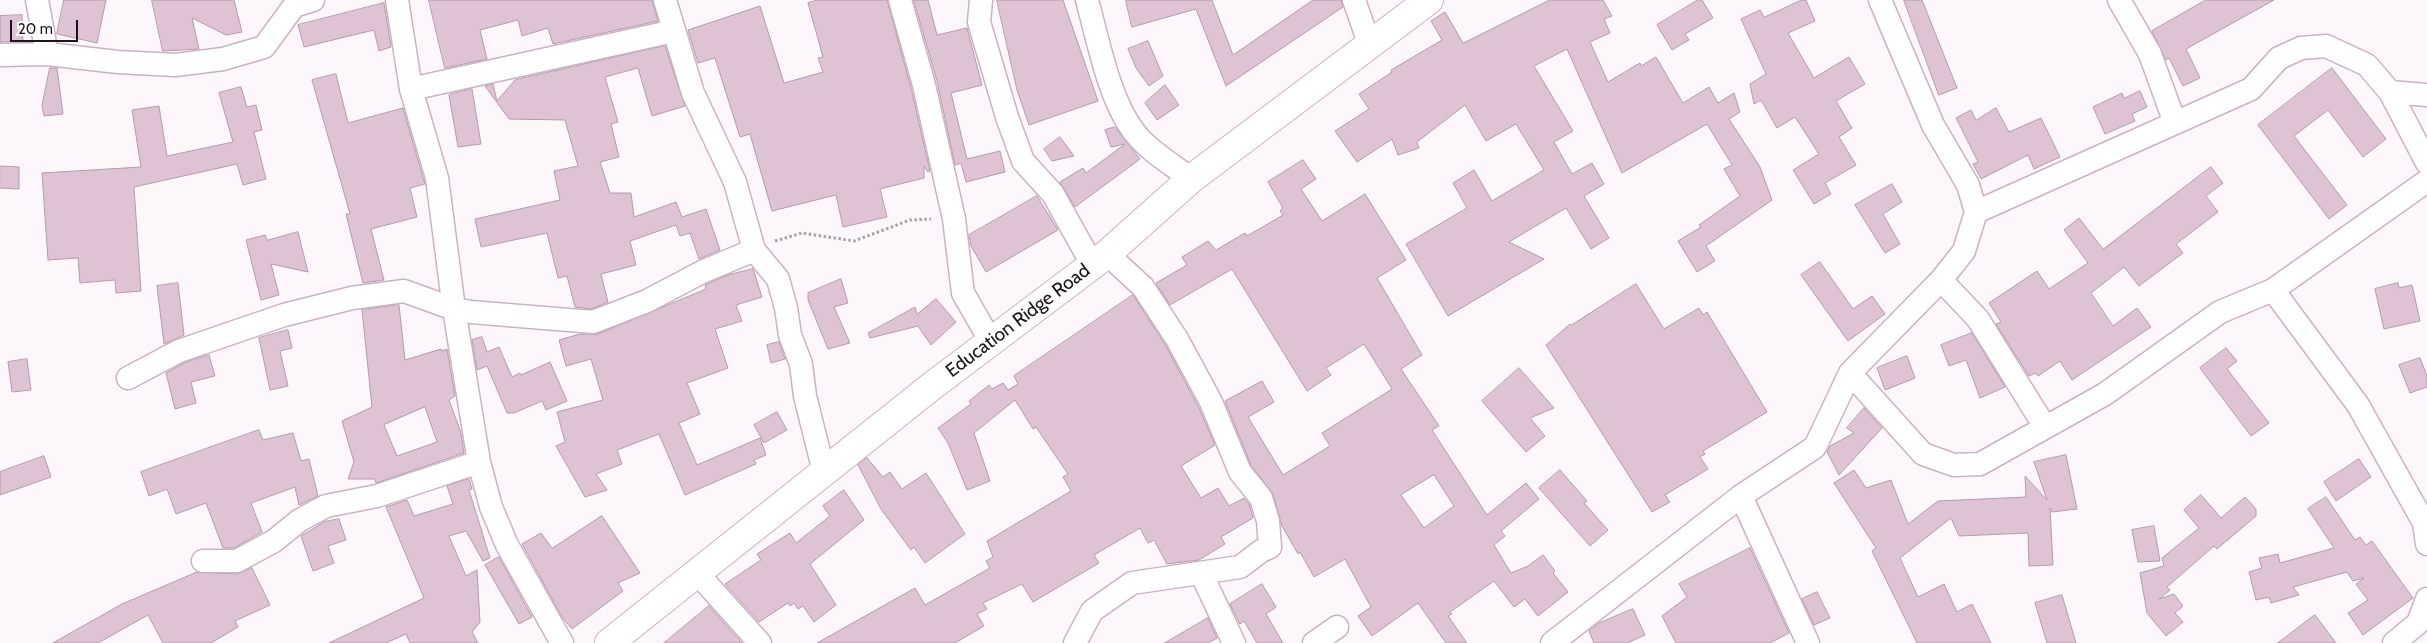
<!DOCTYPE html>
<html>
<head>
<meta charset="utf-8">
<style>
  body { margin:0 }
  #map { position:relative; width:2427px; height:643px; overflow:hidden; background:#fdf7fb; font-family:Cabin,sans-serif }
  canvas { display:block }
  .scale { position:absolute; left:10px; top:20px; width:68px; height:22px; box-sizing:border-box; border:2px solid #1e151b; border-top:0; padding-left:6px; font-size:15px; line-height:18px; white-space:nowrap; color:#1e151b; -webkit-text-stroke:4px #fff; paint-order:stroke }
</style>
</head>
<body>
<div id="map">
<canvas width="2427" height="643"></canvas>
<div class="scale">20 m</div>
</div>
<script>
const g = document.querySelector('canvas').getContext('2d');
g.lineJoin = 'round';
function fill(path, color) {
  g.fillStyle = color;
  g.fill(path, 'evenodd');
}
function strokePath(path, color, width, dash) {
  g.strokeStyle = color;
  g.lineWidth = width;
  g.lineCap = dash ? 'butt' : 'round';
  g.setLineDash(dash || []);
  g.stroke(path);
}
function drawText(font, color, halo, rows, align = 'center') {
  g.font = font + ' Cabin,sans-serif';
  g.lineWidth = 5;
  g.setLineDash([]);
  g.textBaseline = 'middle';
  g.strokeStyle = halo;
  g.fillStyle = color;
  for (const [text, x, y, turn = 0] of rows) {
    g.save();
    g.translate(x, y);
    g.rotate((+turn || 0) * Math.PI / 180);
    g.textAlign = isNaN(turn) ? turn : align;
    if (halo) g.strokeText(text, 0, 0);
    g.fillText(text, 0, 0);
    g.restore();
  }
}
const building = new Path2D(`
  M64,0H106L97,43L57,34Z
  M152,0H234L242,32L226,35L192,18L199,49L163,51Z
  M429,0H652L658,21L553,44L548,28L522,36L518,20L480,30L487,59L445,68Z
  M818,0H887L911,88L930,171L928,172L924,166V178L880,189L887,217L843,227L836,195L772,211L750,134L740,137L715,58L698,63L688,30L760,6L784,83L823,72L818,58L823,57L808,3Z
  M914,0H928L937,35L967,28L982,85L951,93L967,159L1000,151L1005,172L966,182L961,163L955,165L937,81Z
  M997,0H1063L1098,101L1029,125L1017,90Z
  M1126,0H1212L1233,55L1313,0H1341L1343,7L1226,86L1196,9L1132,27Z
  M1550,0H1603L1612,16L1604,19L1610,33L1590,42L1608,82L1640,63L1641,66L1656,57L1683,103L1709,87L1718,103L1734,93L1740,112L1729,119L1760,167L1772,200L1706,246L1715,261L1697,272L1678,241L1701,227L1699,225L1740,196L1724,169L1732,165L1707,124L1622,173L1567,49L1534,66L1573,131L1554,142L1572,174L1592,163L1604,184L1584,196L1609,238L1591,249L1566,208L1509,242L1544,259L1448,316L1406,244L1467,208L1453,183L1474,170L1492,201L1544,170L1516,124L1486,141L1465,105L1417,142L1419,148L1398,155L1392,139L1357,162L1335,131L1369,109L1359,94L1392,72L1391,70L1442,40L1431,21L1445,12L1463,43Z
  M1698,0H1702L1713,18L1685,34L1689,40L1672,50L1657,25Z
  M1802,0H1806L1815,21L1788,33L1814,78L1849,57L1865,84L1836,101L1852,128L1839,137L1856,165L1825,183L1831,194L1814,204L1793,170L1819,154L1795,117L1777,128L1761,100L1754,104L1750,84L1766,74L1741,19L1760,10L1764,17Z
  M1904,0H1922L1957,88L1939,95Z
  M2206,0H2274L2186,49L2200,78L2183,86L2169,58L2166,60L2152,31Z
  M384,3L391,47L379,51L374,30L304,47L298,25Z
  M22,15L23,41L0,42V16Z
  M1148,41L1163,76L1149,86L1136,68L1128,49Z
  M665,46L685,106L652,116L638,68L605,77L618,122L611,124L619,157L600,162L610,193H631L634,217L676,202L682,217L706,209L720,250L699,259L690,233L680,236L676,225L630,241L636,265L601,274L608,302L591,309L575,307L567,276L558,278L547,233L481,247L475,219L560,200L554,171L578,166L565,120L509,119L485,86L493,84L497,101L515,80Z
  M50,68H57L63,114L44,116L42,106Z
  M2332,68L2386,139L2363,157L2328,110L2294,136L2347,205L2329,219L2258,125Z
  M336,74L348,123L403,108L424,181L425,184L410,188L417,217L371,229L384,280L363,283L346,214H350L312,80Z
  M1165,85L1179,105L1157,120L1145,103Z
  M241,87L247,107L256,105L262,130L254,132L266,179L243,185L237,164L134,187L141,291L116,293L115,280L80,283L78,258L48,260L42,173L141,167L132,110L159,106L167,156L233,142L219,93Z
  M472,89L481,144L458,147L449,95Z
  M2140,91L2147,107L2132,114L2135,121L2105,134L2093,107L2122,93L2124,98Z
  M1996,108L2009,132L2041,118L2060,157L2034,169L2028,155L1981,179L1973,164L1978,162L1956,118L1971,110L1976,120Z
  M1115,127L1140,159L1075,207L1060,182L1083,168L1086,173L1125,144L1111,147L1105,130Z
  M1060,137L1074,156L1052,161L1044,149Z
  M1303,160L1316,179L1301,189L1322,221L1365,194L1406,260L1377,278L1422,355L1401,369L1439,426L1432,430L1487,515L1526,483L1539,499L1501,531L1505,536L1494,545L1511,573L1528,566L1543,555L1555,571L1553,573L1568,592L1538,616L1525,599L1514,607L1494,581L1450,612L1452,614L1448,616L1467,643H1446L1418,603L1372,636L1358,616L1371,607L1345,559L1314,577L1300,552L1298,554L1282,526L1273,494L1251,465L1225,401L1262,381L1274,402L1248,417L1283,475L1330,446L1322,433L1392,389L1364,344L1326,368L1331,375L1307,391L1232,269L1170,305L1156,283L1187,265L1182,257L1208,241L1216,250L1245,233L1247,236L1283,215L1280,211L1283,208L1268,182ZM1434,475L1454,506L1424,528L1401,495Z
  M0,166L19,167V189L0,188Z
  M2211,167L2223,183L2206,196L2218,212L2176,244L2183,253L2139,286L2124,267L2091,293L2113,326L2137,308L2151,327L2072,380L2060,361L2038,376L2036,373L2029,376L1996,324L2001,322L1989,303L2037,271L2049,289L2088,263L2064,230L2079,218L2103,249Z
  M1892,184L1902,202L1883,214L1900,244L1885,253L1855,205Z
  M1037,196L1058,230L986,272L971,246L969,235Z
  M298,232L308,272L271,264L279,295L261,300L246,240L265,235L267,240Z
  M1820,262L1853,309L1872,296L1885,314L1848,341L1801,275Z
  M753,269L762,297L736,305L742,321L715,329L728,368L687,383L700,414L679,423L697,465L760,438L766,455L754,460L756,464L685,495L659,434L617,450L622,464L596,474L607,490L585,497L556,446L565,442L557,412L603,400L591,359L566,366L559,340L580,334H598L706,289L705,285L728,275Z
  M841,279L848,303L834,307L850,343L828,349L808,300V293Z
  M178,283L184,335L164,344L157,286Z
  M2398,283L2399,288L2412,285L2420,321L2384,329L2375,289Z
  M1636,284L1664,329L1699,308L1703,315L1707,312L1767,412L1703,451L1705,454L1700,457L1708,469L1665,495L1670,502L1652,512L1546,345L1570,324L1571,325Z
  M1133,295L1166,346L1199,408L1215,445L1181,466L1201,498L1218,488L1229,506L1244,498L1249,504L1253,518L1221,537L1225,544L1199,560L1167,564L1154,540L1148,543L1140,528L1094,555L1099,563L1033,602L1022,584L983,603L987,609L977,614L984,626L955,643H817L915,588L925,605L990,568L986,561L993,557L987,541L1071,491L1063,477L1068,474L1036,427L1033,429L1015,400L974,433L990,481L967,490L948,443L938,428L971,404L969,401L989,385L992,389L1003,383L1008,390L1018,384L1014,376Z
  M936,299L956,322L931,345L918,326L870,338L868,333L915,307L917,314Z
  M399,305L405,360L441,349L442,351L447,349L455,396L449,400L461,433L464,453L376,483L375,479H348L354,462L342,421L372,407L362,310ZM425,407L437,442L397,456L384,425Z
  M288,330L292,348L280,351L288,386L270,390L259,338Z
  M1972,333L2005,387L1980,398L1966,360L1949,366L1941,345Z
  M482,337L487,352L499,347L512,377L520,373L521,375L550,362L567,401L546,410L542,401L514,413H507L487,366L477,370L472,340Z
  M779,342L785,359L771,363L767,345Z
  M2226,348L2237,361L2227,369L2269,423L2251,436L2200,368Z
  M209,355L215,376L191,382L196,403L175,409L166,373L184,363Z
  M1907,356L1915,378L1885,390L1877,368Z
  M2420,358L2427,376V387L2410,393L2399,365Z
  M27,359L31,390L12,392L8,362Z
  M1519,368L1554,408L1530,418L1545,436L1526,452L1482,401Z
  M1864,408L1882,428L1839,475L1827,452L1830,446L1854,433L1847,428Z
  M777,412L787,430L764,443L754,425Z
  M259,430L263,440L293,433L301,461L309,459L318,496L299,505L295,487L251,503L262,532L234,548H223L206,503L176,514L167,489L149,496L141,472Z
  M2066,455L2077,509L2052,512L2050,508L2053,565L2029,566L2028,533L1959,536L1951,518L1900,558L1918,597L1944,584L1957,612L1972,604L1991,643H1917L1872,551L1876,548L1834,483L1854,470L1866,488L1891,480L1908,524L1938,501L2026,497L2025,476L2047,500L2034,462Z
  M44,456L51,477L0,495V472Z
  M867,458L883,477L890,472L902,489L926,473L965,534L925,563L914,547L911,550L881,509L858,465Z
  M2359,459L2371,477L2336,501L2324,482Z
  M1560,470L1587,501L1584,503L1608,530L1590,546L1539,488Z
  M469,479L472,489L469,490L490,558L483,561L466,531L449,536L466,576L477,570L480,622L472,632L478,643H410L406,634L386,643H329L424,598L386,507L407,500L414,516L453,504L447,486Z
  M844,490L864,520L810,564L836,605L814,622L803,606L798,609L794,603L790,606L788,603L759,622L725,584L761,560L757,554L790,533L796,543L830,516L823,506Z
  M2201,495L2221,518L2245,497L2256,509V516L2217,549L2214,546L2167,587L2170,590L2159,599L2174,594L2183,606L2175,613L2183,622L2166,636L2147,613L2140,573L2164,566L2162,558L2199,528L2184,510Z
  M2326,497L2355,540L2360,537L2366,545L2372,541L2413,598L2363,635L2348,613L2368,600L2356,584L2364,578L2353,581L2347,572L2293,587L2299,595L2271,603L2269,597L2256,600L2249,572L2262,568L2259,558L2278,554L2280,563L2334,548L2308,509Z
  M602,516L640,573L618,583L623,591L572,629L562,617L522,544L541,533L552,548Z
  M339,519L346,540L328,546L334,563L313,571L301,536L324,522Z
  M2154,526L2160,561L2138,562L2132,530Z
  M1750,548L1789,633L1770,643H1676L1662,616L1687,597L1679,584Z
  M499,557L532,617L519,624L485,565Z
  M252,568L270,605L235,621L238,627L211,643H163L148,615L98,643H53L122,604L197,572L237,574Z
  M1262,584L1276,607L1266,614L1283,643H1257L1244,621L1240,624L1230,604Z
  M1817,592L1830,618L1814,625L1802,599Z
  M2062,595L2076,643H2047L2035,603Z
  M709,606L742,643H664Z
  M1633,609L1645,635L1627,643H1594L1589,631L1599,623Z
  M2315,615L2336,643H2278Z
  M1208,618L1217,638L1208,643H1165Z`);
fill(building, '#ddc3d4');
strokePath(building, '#b49bac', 1);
const street = new Path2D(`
  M37,0L47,54
  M397,0L411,89L437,178L454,309L479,462L491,507L507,545L562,643
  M665,0L693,93L735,182L754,250L778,279L786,308L790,335L801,364L805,396L824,472
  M900,0L924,85L954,219L963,293L991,342
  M981,0L979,22L1007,117L1023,161L1053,194L1092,264
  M1087,0C1098,40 1109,100 1135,133C1149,151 1173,165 1191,179
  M1354,0L1370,46
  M2119,0L2150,54L2175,123
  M0,55L47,54L118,62L175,65L223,59L264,47L294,6L313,0
  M411,89L674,31
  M2390,92L2427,95
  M1976,212L2251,89L2279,58L2301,48L2326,46L2367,65L2390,92L2427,163
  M1941,280L1978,319L2045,427
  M2273,290L2358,405L2424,523L2427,544
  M1850,373L1923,454L1954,465L1980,464L2105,394L2220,312L2273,290L2427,181
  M128,378L179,351L284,315L352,298L404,291L454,309L471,312L593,322L647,301L702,272L754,250
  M1741,496L1808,643
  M203,561H237L274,541L300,520L326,506L377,496L479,462
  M697,573L760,643
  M1201,573L1234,643
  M1075,643L1092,611L1132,583L1240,567L1261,551L1270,547L1268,521L1261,498L1240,472L1211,402L1177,339L1143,287L1107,254
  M1314,643L1337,627
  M1552,643L1741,496L1815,447L1850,373L1941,280L1964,251L1976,212L1968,185L1933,125L1880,0
  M2394,643L2418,623L2427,599`);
const secondary = new Path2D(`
  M609,643L932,386L1107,254L1191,179L1429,0`);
strokePath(street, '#cbb2c3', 25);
strokePath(secondary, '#cbb2c3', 30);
strokePath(new Path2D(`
  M775,241L802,233L854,241L910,220L931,219`), '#a8a1a6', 3, [2.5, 2.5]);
strokePath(street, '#fff', 22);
strokePath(secondary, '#fff', 28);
drawText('19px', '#1e151b', '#fff', [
  ["Education Ridge Road",1018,321,-37]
]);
</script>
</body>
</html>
